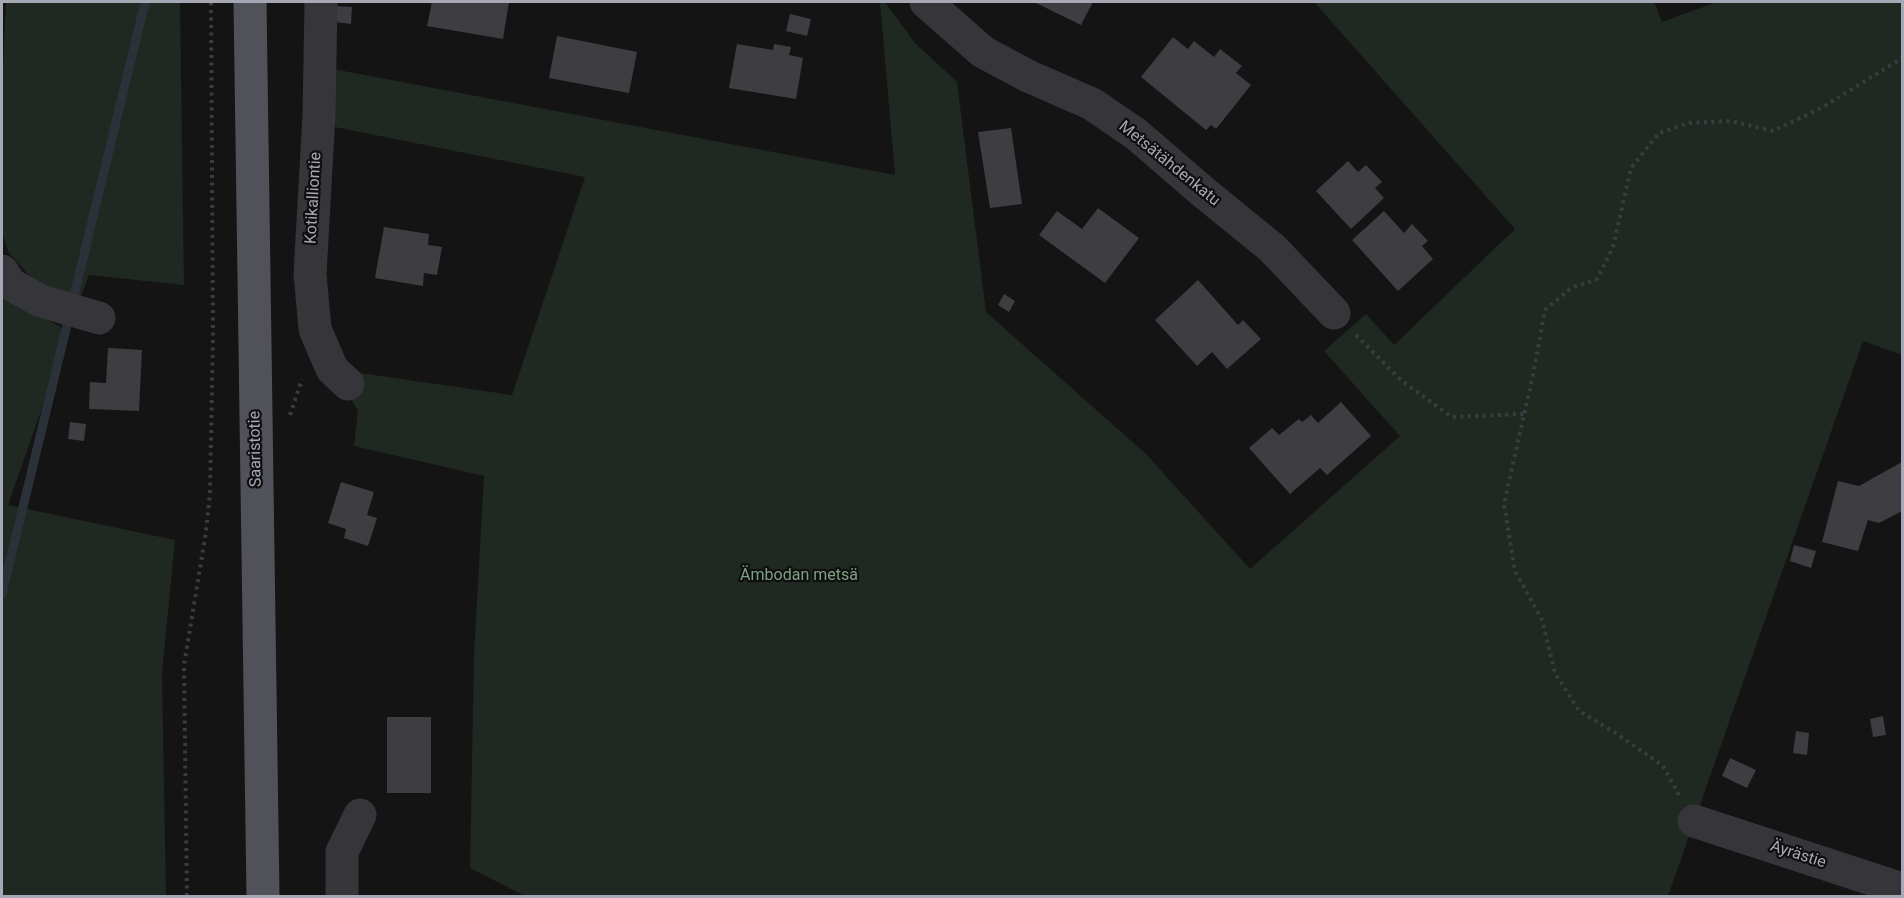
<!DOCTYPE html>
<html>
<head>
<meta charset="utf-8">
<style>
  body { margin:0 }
  #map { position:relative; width:1904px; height:898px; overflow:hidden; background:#141415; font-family:Roboto,sans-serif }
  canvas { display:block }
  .frame { position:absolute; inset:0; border:3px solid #a6a9b5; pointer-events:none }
</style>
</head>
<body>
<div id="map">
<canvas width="1904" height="898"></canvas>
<div class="frame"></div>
</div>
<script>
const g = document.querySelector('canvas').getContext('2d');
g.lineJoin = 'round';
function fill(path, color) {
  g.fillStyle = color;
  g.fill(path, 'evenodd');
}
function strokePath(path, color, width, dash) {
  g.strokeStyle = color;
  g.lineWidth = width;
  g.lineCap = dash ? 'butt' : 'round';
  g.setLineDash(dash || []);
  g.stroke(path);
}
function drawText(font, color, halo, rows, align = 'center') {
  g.font = font + ' Roboto,sans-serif';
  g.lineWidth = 4.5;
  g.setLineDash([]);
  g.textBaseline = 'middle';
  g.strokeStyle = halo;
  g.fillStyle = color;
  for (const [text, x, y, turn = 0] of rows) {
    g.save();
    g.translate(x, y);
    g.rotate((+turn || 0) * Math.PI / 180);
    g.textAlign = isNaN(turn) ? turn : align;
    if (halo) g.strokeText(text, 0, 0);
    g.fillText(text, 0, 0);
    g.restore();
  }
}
fill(new Path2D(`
  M6,2H180L184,285L89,275L80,299L35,282L9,253L2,233V86Z
  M880,2H885L915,43L957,82L986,312L1147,455L1250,569L1400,436L1324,351L1366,314L1394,345L1515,229L1314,2H1654L1662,22L1717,2H1902V355L1863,341L1668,896H525L470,868L474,653L484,476L354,446L358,411L333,369L512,395L585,177L330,126L333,69L895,175Z
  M2,298L69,331L8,505L175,540L162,672L166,896H2Z`), '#202822');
strokePath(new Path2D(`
  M2,594L145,2`), '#2b3139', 9);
fill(new Path2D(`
  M432,2H509L503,39L427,26Z
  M1034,2H1093L1081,25Z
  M336,6L352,7L351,24L335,22Z
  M790,14L811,19L807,36L786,31Z
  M557,36L637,52L629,93L549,78Z
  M1173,37L1188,49L1194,41L1214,57L1220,49L1242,66L1236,73L1251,85L1216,129L1211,125L1206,130L1141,77Z
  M737,44L773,50L774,44L791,47L789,55L803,58L796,99L729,88Z
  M1011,128L1022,204L990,208L978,132Z
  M1348,161L1358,172L1366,165L1382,182L1375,188L1384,198L1351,229L1316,191Z
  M1098,208L1139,238L1105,283L1039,235L1057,211L1082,229Z
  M1384,211L1404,233L1412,224L1428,241L1422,246L1433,259L1398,291L1352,240Z
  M384,227L429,234L428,245L442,247L437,275L424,273L423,286L375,278Z
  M1198,280L1238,325L1243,320L1261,339L1227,369L1212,352L1197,366L1155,320Z
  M1004,294L1015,301L1009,312L998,305Z
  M108,348L142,350L139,411L89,409L90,382L106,383Z
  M1341,402L1371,436L1327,475L1320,468L1290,494L1249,448L1272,428L1279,435L1299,419L1302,422L1311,415L1318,423Z
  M70,422L86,424L84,441L68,439Z
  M1902,462V511L1879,523L1868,520L1858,551L1822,542L1838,481L1859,486Z
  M341,482L374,492L367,515L377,518L368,546L344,538L346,529L328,523Z
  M1794,545L1816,551L1811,568L1790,561Z
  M1883,716L1886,735L1873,737L1870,719Z
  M387,717H431V793H387Z
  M1796,731L1809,733L1807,755L1793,753Z
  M1730,758L1756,770L1747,788L1722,776Z`), '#3e3e42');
strokePath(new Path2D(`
  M1356,335L1402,381L1452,417L1524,414
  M290,415L302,379
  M1679,795L1663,766L1617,734L1579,711L1555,673L1542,620L1515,571L1504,504L1533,375L1545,310L1571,288L1597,279L1613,247L1631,168L1659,133L1689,123L1731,121L1773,131L1823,107L1902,58
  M187,896L184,665L206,532L210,493L213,336L211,2`), '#3b3c41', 4, [3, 4.5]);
strokePath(new Path2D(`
  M321,2L319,115L310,274L315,329L332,369L348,384
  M926,2L983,52L1028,76L1092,104L1136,134L1202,191L1272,248L1334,313
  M2,271L10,284L41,301L99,318
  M1694,821L1902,889
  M342,896V852L360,815`), '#35353a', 33);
strokePath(new Path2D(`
  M250,2L263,896`), '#515259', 33);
drawText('16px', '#a6a9b5', '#0f0f10', [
  ["Metsätähdenkatu",1169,164,39],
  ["Kotikalliontie",314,198,-87],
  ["Saaristotie",256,449,-91],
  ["Äyrästie",1798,855,18]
]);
drawText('16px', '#7ea083', '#0f0f10', [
  ["Ämbodan metsä",799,576]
]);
</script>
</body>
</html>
